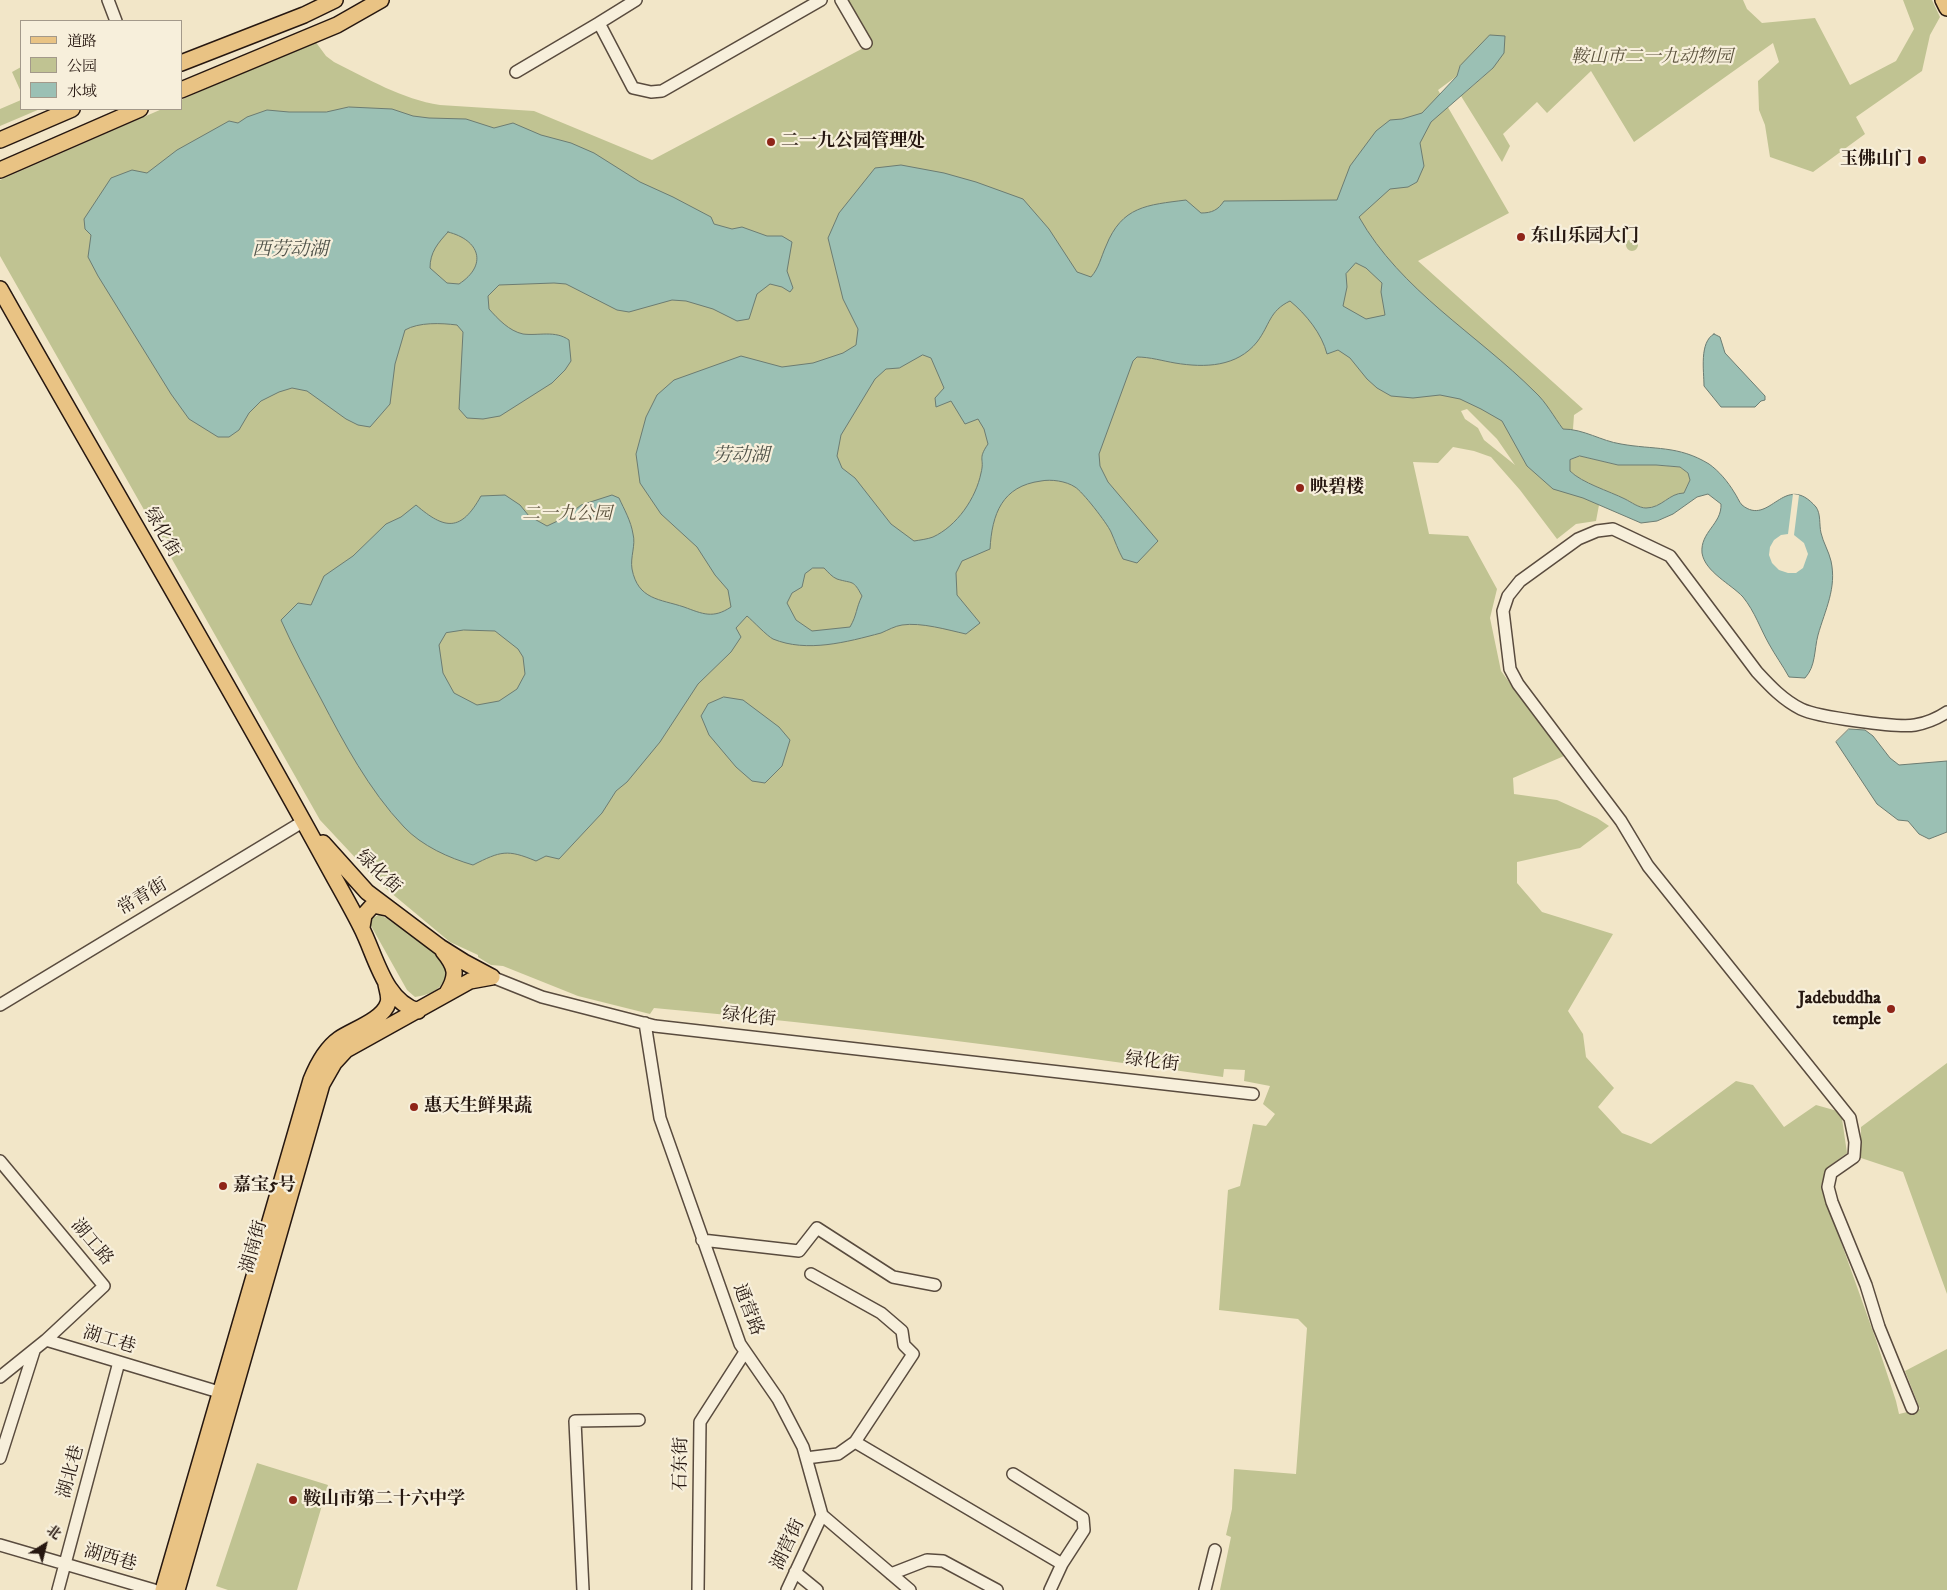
<!DOCTYPE html>
<html>
<head>
<meta charset="utf-8">
<style>
  body { margin:0 }
  #map { position:relative; width:1947px; height:1590px; overflow:hidden; background:#f2e6c8; font-family:"IM FELL DW Pica","Noto Serif SC",serif }
  canvas { display:block }
  .legend { position:absolute; left:20px; top:20px; width:162px; height:90px; box-sizing:border-box; background:#f7efdb; border:1px solid #a3998a; margin:0; padding:6px 9px; list-style:none; font-size:15px; color:#261710 }
  .legend li { display:flex; align-items:center; gap:10px; height:25px }
  .legend b { width:25px; border:1px solid #a3998a }
  .north { position:absolute; left:20px; top:1520px; width:50px; height:50px; -webkit-text-stroke:4px #f7efdb; paint-order:stroke; rotate:36deg; font-size:14px; font-weight:700; line-height:20px; text-align:center; color:#261710 }
  .north::after { content:''; display:block; margin:auto; width:18px; height:22px; background:#261710; clip-path:polygon(50% 0,100% 100%,50% 72%,0 100%) }
</style>
</head>
<body>
<div id="map">
<canvas width="1947" height="1590"></canvas>
<ul class="legend">
<li><b style="height:6px;background:#e9c384"></b>道路</li>
<li><b style="height:14px;background:#c0c392"></b>公园</li>
<li><b style="height:14px;background:#9bc0b4"></b>水域</li>
</ul>
<div class="north">北</div>
</div>
<script>
const g = document.querySelector('canvas').getContext('2d');
g.lineJoin = 'round';
function fill(path, color) {
  g.fillStyle = color;
  g.fill(path, 'evenodd');
}
function strokePath(path, color, width, dash) {
  g.strokeStyle = color;
  g.lineWidth = width;
  g.lineCap = dash ? 'butt' : 'round';
  g.setLineDash(dash || []);
  g.stroke(path);
}
function drawText(font, color, halo, rows, align = 'center') {
  g.font = font + ' "IM FELL DW Pica","Noto Serif SC",serif';
  g.lineWidth = 4.5;
  g.setLineDash([]);
  g.textBaseline = 'middle';
  g.strokeStyle = halo;
  g.fillStyle = color;
  for (const [text, x, y, turn = 0] of rows) {
    g.save();
    g.translate(x, y);
    g.rotate((+turn || 0) * Math.PI / 180);
    g.textAlign = isNaN(turn) ? turn : align;
    if (halo) g.strokeText(text, 0, 0);
    g.fillText(text, 0, 0);
    g.restore();
  }
}
fill(new Path2D(`
  M844,0H1743L1747,9L1762,23L1815,18L1850,85L1896,61L1914,29L1903,0H1932L1940,17L1930,35L1922,71L1856,117L1865,134L1813,172L1770,157L1765,125L1759,110L1758,81L1779,62L1773,43L1634,142L1591,71L1547,113L1537,102L1503,134L1510,146L1502,162L1461,96L1493,68L1460,66L1457,76L1438,90L1509,213L1418,261L1583,409L1574,415L1573,429L1539,476L1599,505L1596,521L1576,524L1557,539L1520,490L1491,457L1474,451L1453,447L1438,463L1413,462L1429,534L1468,536L1497,589L1490,618L1501,671L1564,756L1513,778L1514,794L1557,800L1597,818L1609,826L1580,848L1517,862V883L1542,912L1613,934L1568,1011L1583,1034L1586,1057L1614,1088L1598,1107L1622,1133L1651,1144L1736,1081L1753,1085L1784,1127L1816,1105L1841,1112L1847,1153L1828,1167L1821,1186L1876,1340L1896,1401L1899,1414L1920,1409L1905,1371L1947,1349V1590H1220L1231,1537L1226,1535L1232,1509L1234,1469L1296,1474L1307,1328L1298,1319L1219,1310L1228,1190L1240,1186L1253,1124L1266,1126L1275,1114L1263,1104L1270,1086L1244,1081L1245,1070L1224,1069L1223,1077C1034,1050 844,1025 654,1008L650,1014L578,996L503,966L491,965L478,957V955L450,942L378,882L320,820L0,256V180L162,109H181V100L315,41L326,56L334,62C368,79 402,99 440,105L534,111L652,160L869,45ZM1467,409L1497,439L1515,465L1484,440L1478,428L1465,419L1461,411Z
  M21,67V92L12,72Z
  M21,100V109H40L0,126V109Z
  M1626 245a6 6 0 1 1 12 0a6 6 0 1 1-12 0Z
  M1580,456L1618,465H1656L1680,467L1688,473L1690,480L1684,493C1669,493 1662,508 1646,508C1639,508 1631,502 1625,499C1609,491 1582,483 1570,471V460Z
  M379,915L386,918C396,925 435,950 440,958C455,981 437,994 415,997L407,990L370,924L372,918Z
  M1947,1063V1294L1903,1172L1861,1158V1127Z
  M257,1463L328,1485L297,1590H228L216,1586Z`), '#c0c392');
const water = new Path2D(`
  M1490,35L1505,36L1504,53L1493,68L1431,122L1420,143L1424,166L1417,182L1408,187L1390,189L1359,217C1401,291 1477,334 1535,392C1546,402 1554,417 1563,429C1584,429 1601,441 1621,444C1654,450 1678,445 1709,464C1719,471 1728,482 1734,492C1737,496 1739,502 1742,505C1770,528 1784,470 1816,507C1821,514 1819,524 1821,533C1823,542 1829,552 1831,561C1837,588 1825,610 1818,635C1814,650 1816,666 1805,678L1789,677C1783,666 1775,655 1769,644C1760,628 1755,612 1743,597C1731,584 1705,572 1702,553C1700,532 1722,524 1721,504L1708,494L1697,497L1673,514L1657,521L1641,523L1583,498L1553,489L1527,466L1502,421L1481,409L1460,399L1440,395L1413,398L1391,396L1377,388L1367,379L1350,358L1338,350L1327,354C1322,334 1306,314 1290,301C1269,311 1270,325 1257,342C1237,367 1205,368 1175,363C1163,361 1150,357 1137,357L1133,361L1099,454L1100,466L1108,482L1158,541L1137,563L1123,559C1118,550 1115,541 1111,532C1107,523 1082,491 1075,487C1066,481 1051,479 1041,481C1002,486 992,514 990,549L962,561L956,573L957,595L980,623L966,634C948,630 921,622 902,625C895,626 888,630 881,633C847,642 807,653 773,639C767,636 753,621 747,616L736,628L741,637L731,652L698,684L660,742L627,782L616,791L602,813L559,859L546,856L536,861C507,849 501,851 473,865C449,858 422,846 404,827C369,790 344,743 321,699C307,673 293,647 281,620L298,603L311,605L324,576L353,556L386,524L401,517L416,505C445,530 461,532 481,496L505,495L520,505L529,516L547,526L566,517L581,505L612,495L619,498C624,509 631,521 633,534C636,545 630,557 632,569C638,600 660,599 684,607C703,614 713,619 731,607L728,590L715,575L697,547L661,514L640,483L636,454L646,417L657,395L674,380L741,356L782,367L813,363L843,353L856,345L858,329L843,299L828,238L839,213L875,168L901,165L944,173L976,182L1023,199L1049,229L1077,272L1091,277C1099,268 1101,257 1106,246C1122,206 1147,205 1186,200L1201,213C1212,213 1218,210 1224,201L1337,200L1350,166L1376,131L1390,120L1402,119L1422,113L1457,76L1460,66ZM1356,263L1366,268L1382,283L1381,292L1385,315L1366,319L1343,306L1347,287L1346,274ZM923,355L931,358L944,388L935,398L936,407L951,401L965,424L978,419L984,429L988,444C977,460 985,458 981,473C976,498 957,526 933,537C928,539 920,540 914,541L891,524L855,478L842,468L837,456L841,435L875,379L886,369L899,368ZM1580,456L1618,465H1656L1680,467L1688,473L1690,480L1684,493C1669,493 1662,508 1646,508C1639,508 1631,502 1625,499C1609,491 1582,483 1570,471V460ZM813,568H824C828,572 832,577 837,579C853,584 853,579 862,596C856,608 857,615 850,627L812,631L796,620L787,603L792,593L802,587L805,574ZM464,630L495,631L518,649L523,657L525,674L517,689L499,701L477,705L454,693L443,673L439,645L446,633Z
  M349,107L392,109L413,116L429,118L466,119L494,128L513,123L541,135L571,143L594,153L640,182L673,197L711,217L714,224L732,229L742,227L767,236H782L792,242L787,271L793,288L790,292L782,287L770,284L757,294L749,319L737,321L713,309L686,301L672,300L629,312L617,310L566,284L554,283L499,285L488,296L489,309C498,319 509,331 523,334C539,336 555,330 569,340L571,361L565,370L552,383L500,416L483,419L467,418L459,409L463,332L457,325C441,323 419,322 405,330L395,364L390,404L370,427L358,425L346,419L307,391L292,388L279,392L261,401L249,413L239,430L229,437H218L189,419L171,394L98,276L88,257L91,235L85,229L84,219L111,178L132,170L147,173L177,150L229,121L238,123L247,117L267,110L289,112H326ZM448,232C480,240 488,265 459,284L447,283L430,268C430,252 438,243 448,232Z
  M1714,334L1720,337L1725,353L1765,396V400L1761,401L1755,407H1721L1704,386C1704,371 1699,342 1714,334Z
  M724,697L743,700L779,727L790,740L782,766L765,783L752,781L736,767L709,735L701,716L708,704Z
  M1849,729L1865,730L1873,736L1890,758L1899,765L1947,761V832L1929,839L1919,834L1908,821L1898,820L1877,804L1836,742Z`);
fill(water, '#9bc0b4');
strokePath(water, '#6c7c72', 1);
fill(new Path2D(`
  M1793,494L1799,495L1794,535L1804,543L1808,554L1803,568L1796,573H1788L1779,570L1772,563L1769,555L1770,547L1774,540L1781,535L1788,534Z`), '#f2e6c8');
const minor = new Path2D(`
  M108,0L116,21
  M636,0L599,23L633,88L651,92L662,91L821,0
  M841,0L866,43
  M516,72L599,23
  M492,977L542,997L655,1026L1253,1094
  M0,1005L304,821
  M645,1023L660,1118L740,1344L778,1399L803,1447L822,1515L910,1590
  M0,1161L104,1286L46,1340
  M702,1240L799,1251L817,1228L893,1277L935,1285
  M0,1377L46,1340L219,1392
  M1912,1408L1879,1327L1866,1285L1832,1202L1828,1187L1831,1173L1854,1157L1855,1142L1850,1118L1648,866L1621,821L1518,684L1510,669L1503,611L1508,596L1520,581L1578,539L1597,531L1613,529L1670,556L1757,672C1770,686 1783,700 1801,709C1817,717 1897,728 1915,725C1926,723 1938,718 1947,712
  M855,1442L1062,1564
  M0,1458L34,1351
  M806,1458L838,1454L855,1442L913,1354L904,1345L902,1331L881,1313L811,1274
  M1013,1474L1083,1518L1084,1530L1062,1564L1050,1590
  M0,1545L154,1590
  M795,1572L817,1590
  M891,1574L927,1560L943,1561L997,1590
  M58,1590L119,1362
  M583,1590L575,1421L639,1420
  M698,1590L700,1422L745,1352
  M787,1590L822,1515
  M1205,1590L1215,1550`);
const major = new Path2D(`
  M1943,0L1947,8
  M181,63L304,15L335,0
  M181,90L337,25L381,0
  M0,140L72,109
  M0,170L140,109
  M0,289C111,486 227,680 335,879C344,895 353,911 361,927C376,956 384,1001 418,1011
  M323,843L367,892L440,947L464,962L492,977
  M362,927L364,915L373,905L387,908
  M443,951C456,967 458,975 447,993
  M163,1590L311,1080C317,1065 325,1049 339,1039C352,1030 383,1020 388,1003C390,997 387,990 386,984
  M177,1590L322,1084L334,1063L346,1050L470,981L492,977`);
strokePath(minor, '#594b3e', 14);
strokePath(major, '#261710', 18);
strokePath(minor, '#f7efdb', 11);
strokePath(major, '#e9c384', 15);
for (const [x, y, r, color] of [
  [771,142,5,"#8f2418"],
  [1922,160,5,"#8f2418"],
  [1521,237,5,"#8f2418"],
  [1300,488,5,"#8f2418"],
  [1891,1009,5,"#8f2418"],
  [414,1107,5,"#8f2418"],
  [223,1186,5,"#8f2418"],
  [293,1500,5,"#8f2418"]
]) {
  const dot = new Path2D();
  dot.arc(x, y, r, 0, 2 * Math.PI);
  g.fillStyle = color;
  g.fill(dot);
  strokePath(dot, '#f7efdb', 2);
}
drawText('italic 18px', '#5c533e', '#f7efdb', [
  ["鞍山市二一九动物园",1652,58],
  ["二一九公园",567,515]
]);
drawText('bold 18px', '#261710', '#f7efdb', [
  ["二一九公园管理处",781,142],
  ["玉佛山门",1912,160,"right"],
  ["东山乐园大门",1531,237],
  ["映碧楼",1310,488],
  ["Jadebuddha",1881,999,"right"],
  ["temple",1881,1020,"right"],
  ["惠天生鲜果蔬",424,1107],
  ["嘉宝5号",233,1186],
  ["鞍山市第二十六中学",303,1500]
], 'left');
drawText('18px', '#261710', '#f7efdb', [
  ["绿化街",161,533,60],
  ["绿化街",378,873,43],
  ["常青街",143,898,-31],
  ["绿化街",749,1018,6],
  ["绿化街",1152,1063,7],
  ["湖工路",91,1243,50],
  ["湖南街",255,1247,-74],
  ["通营路",747,1310,69],
  ["湖工巷",109,1341,17],
  ["石东街",682,1464,-89],
  ["湖北巷",72,1472,-75],
  ["湖营街",789,1545,-65],
  ["湖西巷",110,1559,16]
]);
drawText('italic 19px', '#4f5249', '#f7efdb', [
  ["西劳动湖",290,251],
  ["劳动湖",741,457]
]);
</script>
</body>
</html>
